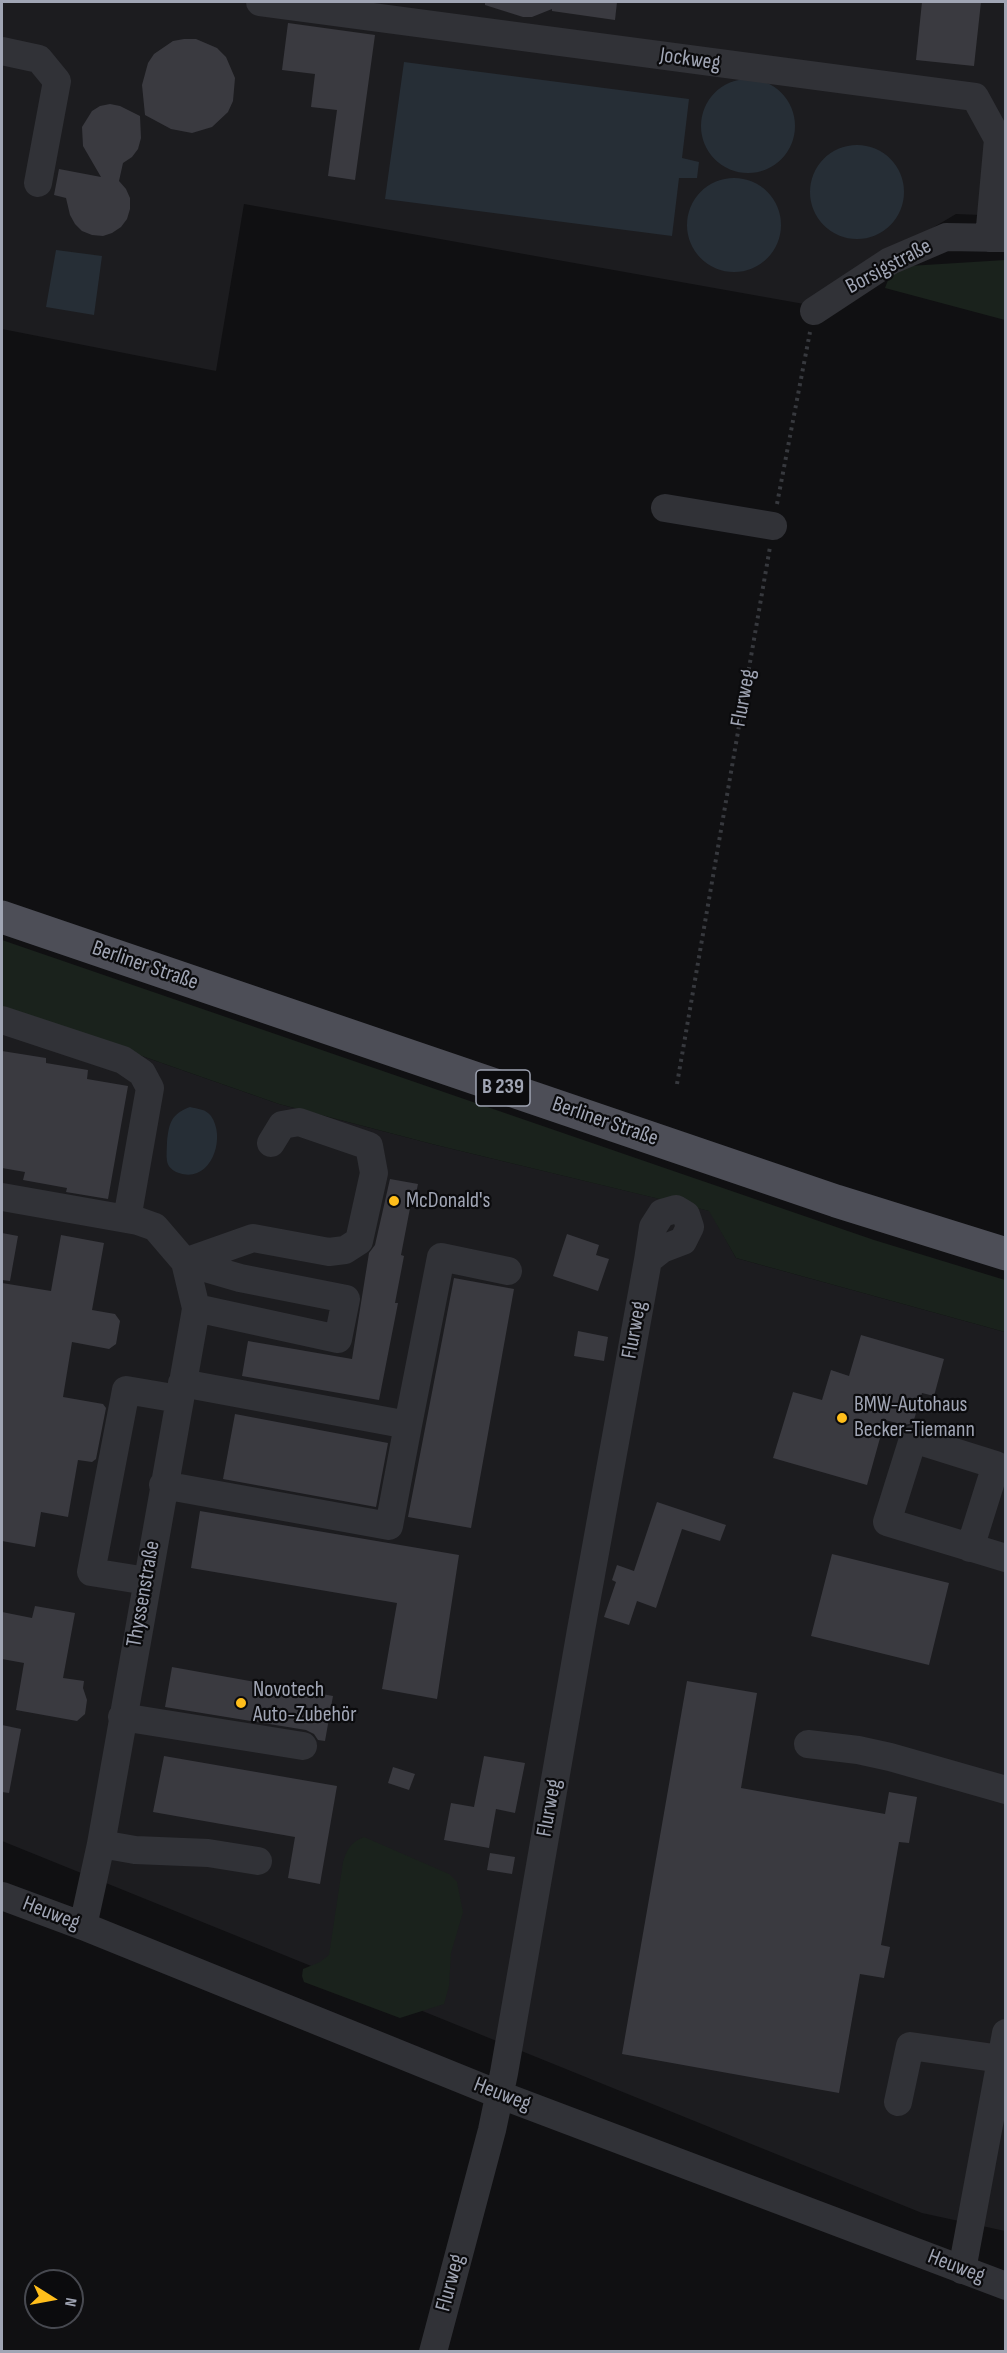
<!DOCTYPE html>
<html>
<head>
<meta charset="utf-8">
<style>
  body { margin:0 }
  #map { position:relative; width:1007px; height:2353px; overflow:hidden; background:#101012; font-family:"Sofia Sans Condensed",sans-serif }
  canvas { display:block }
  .frame { position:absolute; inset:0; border:3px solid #a0a5b4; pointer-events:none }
  .north { position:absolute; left:24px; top:2269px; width:60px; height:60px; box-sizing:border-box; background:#0b0b0d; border:2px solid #474950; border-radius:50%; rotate:101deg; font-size:16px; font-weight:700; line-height:24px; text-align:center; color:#a0a5b4 }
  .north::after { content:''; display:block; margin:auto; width:21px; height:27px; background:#ffbe1b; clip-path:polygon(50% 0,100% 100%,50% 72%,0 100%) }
</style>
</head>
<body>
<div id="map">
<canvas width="1007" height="2353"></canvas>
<div class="frame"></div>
<div class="north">N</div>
</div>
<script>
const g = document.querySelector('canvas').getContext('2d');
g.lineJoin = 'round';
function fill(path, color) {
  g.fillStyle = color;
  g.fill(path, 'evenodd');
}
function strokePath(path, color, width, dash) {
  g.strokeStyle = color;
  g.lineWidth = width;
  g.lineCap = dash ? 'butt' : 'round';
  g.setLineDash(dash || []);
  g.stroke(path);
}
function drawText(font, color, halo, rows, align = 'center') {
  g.font = font + ' "Sofia Sans Condensed",sans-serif';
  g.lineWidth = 4.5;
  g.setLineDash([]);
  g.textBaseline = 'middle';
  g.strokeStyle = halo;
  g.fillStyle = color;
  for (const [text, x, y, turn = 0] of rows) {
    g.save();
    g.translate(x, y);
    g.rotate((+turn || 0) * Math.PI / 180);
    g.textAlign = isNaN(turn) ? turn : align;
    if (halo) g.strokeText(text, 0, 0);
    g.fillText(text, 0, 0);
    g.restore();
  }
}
fill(new Path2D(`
  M2,2H1005V216L956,214L804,304L244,204L216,371L2,329Z
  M2,1007L279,1104L436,1145L710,1211L736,1258L1005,1332V2231L922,2213L2,1841Z`), '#1c1c1f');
fill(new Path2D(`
  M1005,260V320L885,288L893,267Z
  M2,940L874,1240L1005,1280V1332L736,1258L709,1211L436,1145L279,1104L2,1007Z
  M364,1837L449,1874L457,1882L463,1912L451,1953L449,1986L444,2004L400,2018L304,1982L302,1976L303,1969L320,1962L329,1955L343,1862C347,1849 351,1842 364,1837Z`), '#1a221c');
fill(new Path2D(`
  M404,62L689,99L682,158L699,162L697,178H679L672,236L385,199Z
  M701 126a47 47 0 1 1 94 0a47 47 0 1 1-94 0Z
  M810 192a47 47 0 1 1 94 0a47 47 0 1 1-94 0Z
  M687 225a47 47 0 1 1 94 0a47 47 0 1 1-94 0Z
  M56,250L102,256L94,315L46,307Z
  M190,1107C198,1109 206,1109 211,1116C227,1139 210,1184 179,1173C173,1171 168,1167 167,1161C166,1155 167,1148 167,1142C169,1123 171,1114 190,1107Z`), '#262e36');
fill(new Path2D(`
  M485,2H617L615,20L552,11V9L532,17H523L485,5Z
  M922,2H981L974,66L916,60Z
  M288,23L375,35L355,180L328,176L337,110L311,107L315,74L282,70Z
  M184,39H196L217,48L226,57L235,78L233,101L228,112L212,127L192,133L171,129L145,115L142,85L148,63L154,54L173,41Z
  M110,104L120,106L140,116L141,138L138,149L132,157L123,163L119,181L126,189L130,198V209L127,219L121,227L112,233L103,236L92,235L82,231L75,224L70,215L66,198L54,195L59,169L101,177L83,146L82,127L92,111L100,106Z
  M2,1051L46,1058V1063L88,1070L87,1079L128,1086L108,1199L66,1192L67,1188L23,1180L25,1172L2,1168Z
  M390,1179L418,1184L414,1203H411L401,1255L404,1256L395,1303H398L379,1400L242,1376L248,1341L352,1359L369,1253L375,1245Z
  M2,1233L18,1236L10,1281L2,1280Z
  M567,1234L599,1245L596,1255L609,1259L598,1291L553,1276Z
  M61,1235L104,1243L92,1310L115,1314L120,1321L116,1344L109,1349L72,1342L63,1397L103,1404L106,1408L96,1459L92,1462L78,1460L68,1517L41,1512L35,1547L2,1541V1283L51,1291Z
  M454,1278L514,1289L471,1528L408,1517Z
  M578,1331L608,1337L604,1361L574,1356Z
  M861,1335L944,1359L934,1396L922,1393L913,1423L905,1425L885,1420L867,1485L773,1458L793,1392L822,1400L831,1370L849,1376Z
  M235,1414L388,1443L376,1507L223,1479Z
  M657,1502L726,1525L720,1541L682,1529L656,1608L637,1601L629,1625L604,1617L616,1582L612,1580L617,1565L634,1571Z
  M200,1511L459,1555L437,1699L382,1689L397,1603L191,1568Z
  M832,1554L949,1583L929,1665L811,1636Z
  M35,1606L75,1613L63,1678L84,1681L83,1688L87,1700L85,1714L77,1721L16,1710L24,1663L2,1659V1612L32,1618Z
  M172,1667L333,1696L325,1741L318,1740L314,1734L306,1730L165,1707Z
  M687,1681L757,1693L741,1788L885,1814L889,1792L917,1797L909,1843L899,1842L881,1945L890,1947L884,1978L860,1974L839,2093L622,2054Z
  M2,1725L21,1729L9,1793L2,1792Z
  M164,1756L337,1786L320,1884L288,1878L295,1837L153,1812Z
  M484,1756L525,1763L515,1813L496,1809L489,1848L444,1840L451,1803L474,1807Z
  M393,1767L415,1774L409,1790L388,1783Z
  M490,1853L515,1857L512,1874L487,1870Z`), '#3a3a40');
strokePath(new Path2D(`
  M777,504L810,332
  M677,1084L770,547`), '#37393e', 4, [3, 4.5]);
strokePath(new Path2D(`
  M260,2L975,97L998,139L989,238
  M2,51L39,59L57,81L38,183
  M814,311L890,261L946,237L1006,238
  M665,508L773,526
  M2,1020L123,1060L142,1073L150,1088L127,1219
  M2,1197L138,1221L155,1227L185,1262L240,1278L346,1299L338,1339L196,1308
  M185,1262L253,1238L329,1252L345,1250L359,1241L374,1173L369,1146L299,1122L282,1125L271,1143
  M408,1425L441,1257L508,1271
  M163,1485L389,1526L408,1425L182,1383
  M970,1548L996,1465L913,1439L887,1522L1006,1558
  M147,1581L91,1572L126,1390L179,1399
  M122,1717L303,1746
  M808,1744L858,1750L890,1757L1006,1790
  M101,1844L135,1850L208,1853L258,1861
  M2,1896L83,1926L498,2094L1006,2286
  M83,1926L101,1844L195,1315L196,1308L185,1262
  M898,2102L910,2046L1001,2059
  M962,2270L1006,2033
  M433,2352L492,2130L504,2073L581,1630L648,1260L662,1249L683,1241L690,1227L686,1215L676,1209L662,1213L653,1227L648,1260`), '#313237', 28);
strokePath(new Path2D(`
  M2,917L836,1201L1006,1254`), '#4d4e57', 33);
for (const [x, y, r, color] of [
  [394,1201,6,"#ffbe1b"],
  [842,1418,6,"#ffbe1b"],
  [241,1703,6,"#ffbe1b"]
]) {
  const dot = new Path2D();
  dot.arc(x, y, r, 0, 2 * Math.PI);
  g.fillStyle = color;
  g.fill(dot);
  strokePath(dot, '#0b0b0d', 2);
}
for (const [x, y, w] of [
  [503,1088,54]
]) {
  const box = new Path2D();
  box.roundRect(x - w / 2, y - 18, w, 36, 4.5);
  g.fillStyle = '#0b0b0d';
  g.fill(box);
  strokePath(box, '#a0a5b4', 1.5);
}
drawText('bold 21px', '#a0a5b4', null, [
  ["B 239",503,1088]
]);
drawText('22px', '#a0a5b4', '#0b0b0d', [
  ["Jockweg",690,60,8],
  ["Borsigstraße",889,267,-28],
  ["Flurweg",744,698,-80],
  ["Berliner Straße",145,966,19],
  ["Berliner Straße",605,1122,19],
  ["Flurweg",635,1330,-80],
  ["Thyssenstraße",144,1594,-80],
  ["Flurweg",550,1808,-80],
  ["Heuweg",51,1914,21],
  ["Heuweg",502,2095,21],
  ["Heuweg",956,2267,21],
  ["Flurweg",451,2283,-75]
]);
drawText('22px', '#a0a5b4', '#0b0b0d', [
  ["McDonald's",406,1201],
  ["BMW-Autohaus",854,1405],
  ["Becker-Tiemann",854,1430],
  ["Novotech",253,1690],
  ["Auto-Zubehör",253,1715]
], 'left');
</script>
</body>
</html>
